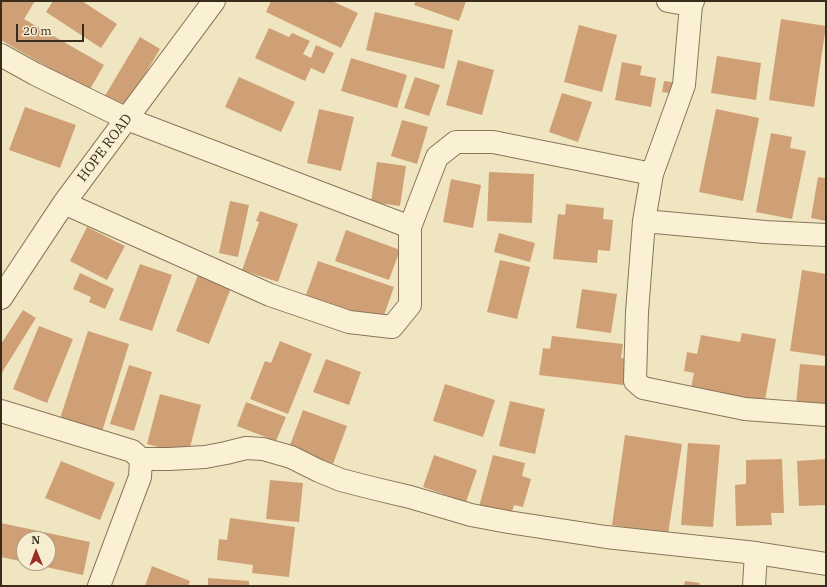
<!DOCTYPE html>
<html>
<head>
<meta charset="utf-8">
<style>
  body { margin:0 }
  #map { position:relative; width:827px; height:587px; overflow:hidden; background:#f0e5c1; font-family:"IBM Plex Serif",serif }
  canvas { display:block }
  .frame { position:absolute; inset:0; border:2px solid #392c1d; pointer-events:none }
  .north { position:absolute; left:16px; top:531px; width:40px; height:40px; box-sizing:border-box; background:#f7eed1; border:1px solid #aba089; border-radius:50%; rotate:359deg; font-size:11px; font-weight:700; line-height:16px; text-align:center; color:#392c1d }
  .north::after { content:''; display:block; margin:auto; width:14px; height:18px; background:#9b2c26; clip-path:polygon(50% 0,100% 100%,50% 72%,0 100%) }
  .scale { position:absolute; left:16px; top:24px; width:68px; height:18px; box-sizing:border-box; border:2px solid #392c1d; border-top:0; padding-left:5px; font-size:12px; line-height:14px; white-space:nowrap; color:#392c1d; -webkit-text-stroke:3px #f7eed1; paint-order:stroke }
</style>
</head>
<body>
<div id="map">
<canvas width="827" height="587"></canvas>
<div class="frame"></div>
<div class="north">N</div>
<div class="scale">20 m</div>
</div>
<script>
const g = document.querySelector('canvas').getContext('2d');
g.lineJoin = 'round';
function fill(path, color) {
  g.fillStyle = color;
  g.fill(path, 'evenodd');
}
function strokePath(path, color, width, dash) {
  g.strokeStyle = color;
  g.lineWidth = width;
  g.lineCap = dash ? 'butt' : 'round';
  g.setLineDash(dash || []);
  g.stroke(path);
}
function drawText(font, color, halo, rows, align = 'center') {
  g.font = font + ' "IBM Plex Serif",serif';
  g.lineWidth = 3;
  g.setLineDash([]);
  g.textBaseline = 'middle';
  g.strokeStyle = halo;
  g.fillStyle = color;
  for (const [text, x, y, turn = 0] of rows) {
    g.save();
    g.translate(x, y);
    g.rotate((+turn || 0) * Math.PI / 180);
    g.textAlign = isNaN(turn) ? turn : align;
    if (halo) g.strokeText(text, 0, 0);
    g.fillText(text, 0, 0);
    g.restore();
  }
}
fill(new Path2D(`
  M3,1H35L24,19L104,65L89,91L1,40V4Z
  M53,1H82L117,24L101,48L46,12Z
  M271,1H332L358,13L341,48L266,12Z
  M416,1H466L459,21L414,5Z
  M375,12L453,30L444,69L366,50Z
  M781,19L826,26L814,107L769,100Z
  M579,25L617,35L602,92L564,82Z
  M269,28L289,37L292,33L310,41L303,54L311,58L316,45L334,53L324,74L311,68L305,81L255,58Z
  M140,37L160,49L123,111L103,99Z
  M717,56L761,63L756,100L711,93Z
  M351,58L407,75L397,108L341,91Z
  M458,60L494,70L482,115L446,105Z
  M622,62L642,66L640,75L656,78L651,107L615,100Z
  M239,77L295,102L281,132L225,107Z
  M415,77L440,85L429,116L404,108Z
  M664,81L678,83L676,94L662,92Z
  M562,93L592,102L578,142L549,132Z
  M25,107L76,125L60,168L9,150Z
  M319,109L354,117L341,171L307,163Z
  M716,109L759,118L743,201L699,192Z
  M402,120L428,127L417,164L391,156Z
  M771,133L792,137L790,148L806,151L792,219L756,212Z
  M377,162L406,166L400,206L371,202Z
  M489,172L534,174L532,223L487,221Z
  M818,177L826,178V221L811,218Z
  M451,179L481,185L473,228L443,222Z
  M230,201L249,205L238,257L219,253Z
  M566,204L604,208L603,219L613,220L610,251L598,250L597,263L553,259L558,214L565,215Z
  M260,211L298,224L278,282L242,270L259,222L256,221Z
  M87,227L125,246L107,280L70,261Z
  M346,230L400,250L389,280L335,261Z
  M499,233L535,243L530,262L494,252Z
  M500,260L530,267L517,319L487,312Z
  M318,261L394,287L382,321L306,295Z
  M140,264L172,275L152,331L119,320Z
  M802,270L826,274V356L790,351Z
  M80,273L114,289L105,309L89,302L91,297L73,289Z
  M198,275L231,288L209,344L176,331Z
  M582,289L617,294L611,333L576,328Z
  M23,310L36,318L1,374V344Z
  M39,326L73,339L47,403L13,389Z
  M88,331L129,344L101,435L59,422Z
  M742,333L776,339L764,406L690,393L694,373L684,371L687,352L697,354L701,335L740,342Z
  M552,336L623,344L621,358H626L623,385L539,375L543,348L550,349Z
  M280,341L312,354L288,414L250,399L265,361L271,363Z
  M326,359L361,372L349,405L313,392Z
  M800,364L826,366V406L796,404Z
  M129,365L152,372L134,431L110,424Z
  M445,384L495,400L483,437L433,421Z
  M160,394L201,405L188,455L147,444Z
  M510,401L545,409L535,454L499,446Z
  M246,402L286,417L276,441L237,426Z
  M303,410L347,426L333,464L289,448Z
  M625,435L682,444L668,534L612,525Z
  M688,443L720,445L713,527L681,525Z
  M434,455L477,470L466,502L423,487Z
  M493,455L525,463L522,476L531,479L523,507L514,505L511,515L479,507Z
  M782,459L784,513H771L772,525L736,526L735,485L746,484V460Z
  M826,459V505L799,506L797,461Z
  M61,461L115,483L100,520L45,498Z
  M270,480L303,483L299,522L266,519Z
  M230,518L295,527L289,577L252,573L253,565L217,560L219,539L227,540Z
  M1,523L90,542L83,575L32,564L48,563V539H24V562L1,557Z
  M152,566L190,581L188,586H145Z
  M208,578L249,581V586H208Z
  M685,581L700,583L699,586H684Z`), '#cfa075');
const minor = new Path2D(`
  M668,1L691,5
  M693,1L691,5L684,85L652,174L644,221L637,312L635,381L643,388L745,409L826,415
  M1,55L35,74L127,119L410,227
  M64,203L270,295L349,322L392,327L410,305V227L437,157L456,142H493L652,174
  M644,221L765,232L826,235
  M1,298L64,203L214,1
  M1,411L132,451L141,459L140,477L99,586
  M141,459H169L205,457L226,453L246,448L263,449L291,457L319,471L341,480L372,488L410,497L471,515L508,522L606,537L756,553L826,564
  M754,586L756,553`);
strokePath(minor, '#8a7558', 24);
strokePath(minor, '#faf1d5', 22);
drawText('14px', '#392c1d', '#f7eed1', [
  ["HOPE ROAD",105,148,-53]
]);
</script>
</body>
</html>
